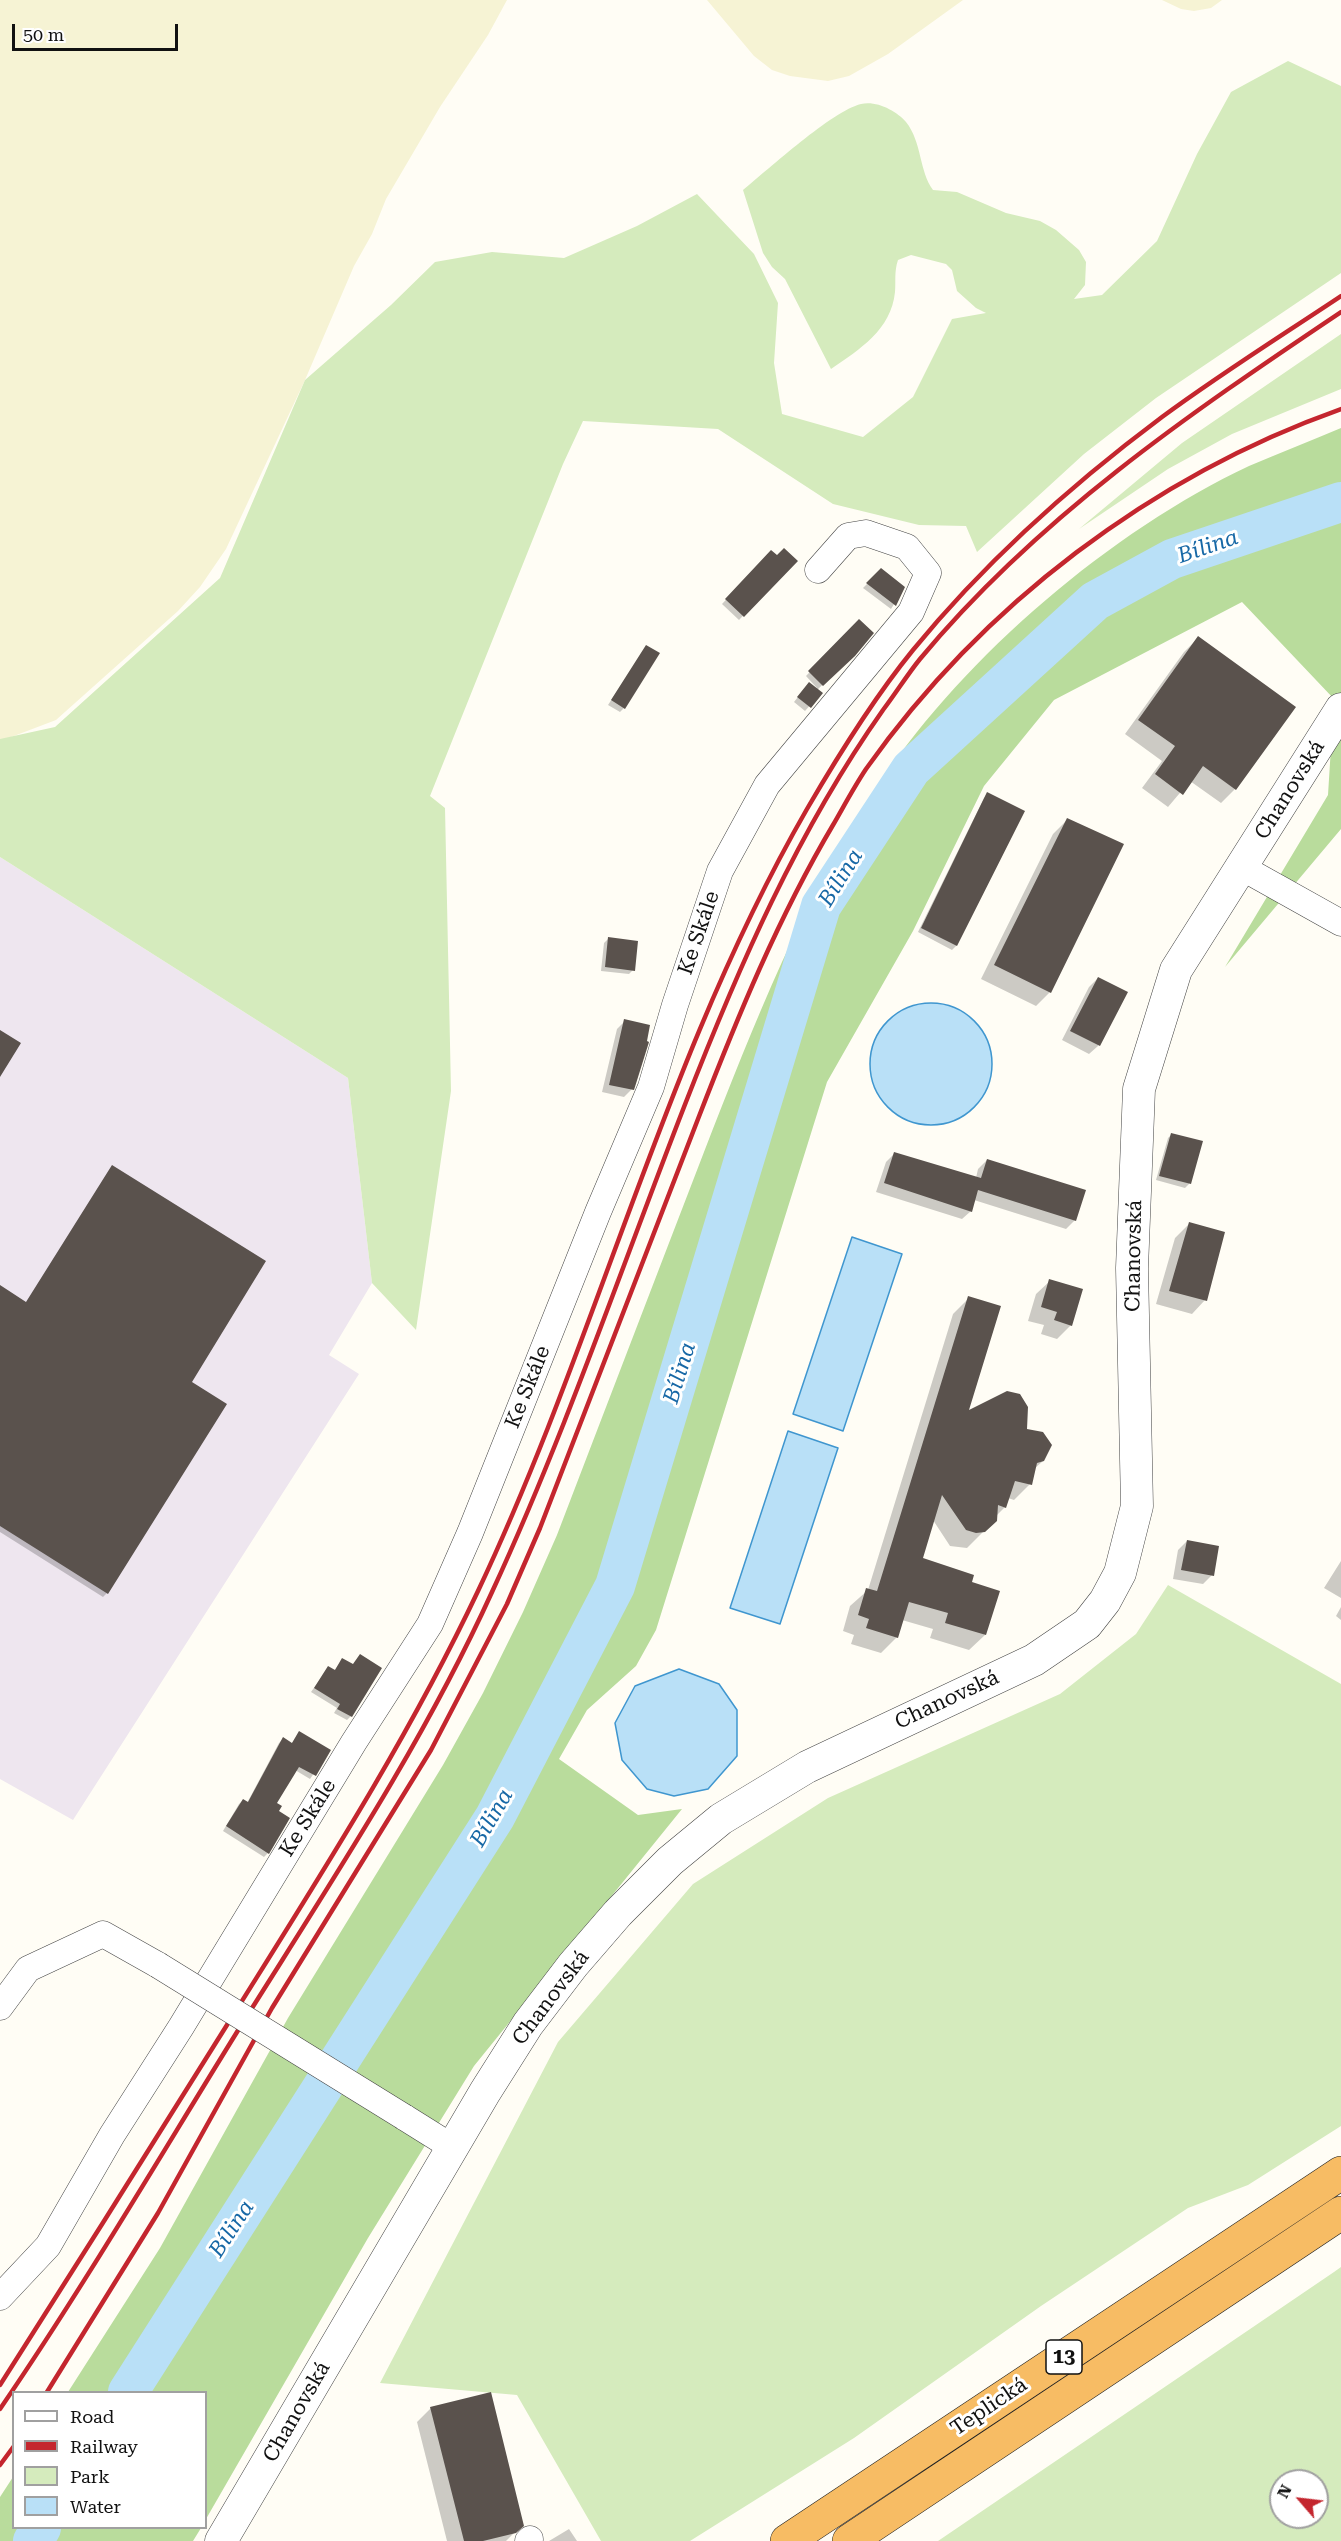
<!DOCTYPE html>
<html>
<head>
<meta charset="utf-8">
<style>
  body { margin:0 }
  #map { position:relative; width:1341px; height:2541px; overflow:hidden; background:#fffdf5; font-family:"Roboto Serif",serif }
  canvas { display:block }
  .legend { position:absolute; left:12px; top:2391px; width:195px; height:138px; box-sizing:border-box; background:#fff; border:2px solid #a0a0a0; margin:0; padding:8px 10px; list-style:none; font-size:18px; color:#111 }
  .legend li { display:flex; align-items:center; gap:12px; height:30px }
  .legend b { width:30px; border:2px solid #a0a0a0 }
  .north { position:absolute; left:1269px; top:2469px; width:60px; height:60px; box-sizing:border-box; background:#fff; border:2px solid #a0a0a0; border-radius:50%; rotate:298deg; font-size:16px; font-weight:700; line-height:24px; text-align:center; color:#111 }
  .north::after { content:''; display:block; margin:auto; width:21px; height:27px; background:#c4262e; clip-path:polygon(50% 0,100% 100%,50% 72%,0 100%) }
  .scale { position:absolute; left:12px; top:24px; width:166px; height:27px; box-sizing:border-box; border:3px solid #111; border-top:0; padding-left:8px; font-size:18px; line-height:21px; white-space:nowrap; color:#111; -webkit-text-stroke:4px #fff; paint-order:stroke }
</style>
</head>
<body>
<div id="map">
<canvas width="1341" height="2541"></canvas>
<ul class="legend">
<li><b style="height:8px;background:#fff"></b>Road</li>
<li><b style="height:8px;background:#c4262e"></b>Railway</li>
<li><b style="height:16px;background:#d5ebbd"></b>Park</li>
<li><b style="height:16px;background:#b9e0f7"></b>Water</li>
</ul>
<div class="north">N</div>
<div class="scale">50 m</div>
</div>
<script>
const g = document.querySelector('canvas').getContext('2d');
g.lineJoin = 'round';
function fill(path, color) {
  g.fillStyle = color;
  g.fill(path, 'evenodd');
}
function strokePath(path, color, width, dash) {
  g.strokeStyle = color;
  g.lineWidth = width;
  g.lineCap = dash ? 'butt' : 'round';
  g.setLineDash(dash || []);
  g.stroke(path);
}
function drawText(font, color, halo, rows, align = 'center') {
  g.font = font + ' "Roboto Serif",serif';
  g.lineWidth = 6;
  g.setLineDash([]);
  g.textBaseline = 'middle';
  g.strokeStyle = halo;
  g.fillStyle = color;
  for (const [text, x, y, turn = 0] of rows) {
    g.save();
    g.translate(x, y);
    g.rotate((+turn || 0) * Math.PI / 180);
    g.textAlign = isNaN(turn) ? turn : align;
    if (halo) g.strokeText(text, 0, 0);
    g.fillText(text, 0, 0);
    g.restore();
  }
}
fill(new Path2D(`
  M0,857L348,1078L372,1283L329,1355L359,1374L73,1820L0,1779Z`), '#eee6ef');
fill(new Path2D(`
  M0,0H507L488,35L440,107L386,199L372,234L354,266L305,380L226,549L200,587L178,611L56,720L6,739H0Z
  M707,0H963L888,54L849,76L828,81L790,76L772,70L754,56Z
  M1162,0H1222L1211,8L1194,11L1181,9Z`), '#f6f3d4');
fill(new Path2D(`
  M1288,61L1341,86V273L1156,398L1084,454L977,552L966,526L919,525L833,504L718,429L583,421L563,464L430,796L445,808L451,1091L416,1330L372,1283L348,1078L0,857V739L55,727L220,578L305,380L391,305L435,262L492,252L564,258L637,226L697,194L754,254L778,303L774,363L782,414L863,437L913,397L952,319L986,313L976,308L957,291L952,270L946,264L911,255L898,260C894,272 896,281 895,292C891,330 860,349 831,369L785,279L772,267L763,253L743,190C769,169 832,111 861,104C876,100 897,111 906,122C922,142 919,171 933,190L957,192L1006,213L1040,221L1056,230L1079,250L1086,262L1085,285L1074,299L1102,295L1157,241L1197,154L1231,92Z
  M1341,334V389L1232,434L1168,469L1079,529L1182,443Z
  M1168,1585L1341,1684V2126L1248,2185L1188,2208L1041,2306L854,2438L690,2541H601L517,2395L380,2383L558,2042L693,1884L828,1798L1060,1694L1136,1634Z
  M1341,2267V2541H938L1334,2272ZM1281,2481H1317V2517H1281Z`), '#d5ebbd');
fill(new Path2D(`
  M1341,428V829L1225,967L1328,795L1334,699L1242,602L1054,700L984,786L913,931L827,1082L656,1630L636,1666L587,1710L559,1759L638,1815L682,1809L474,2066L368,2238L206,2519V2392H68L160,2248L288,2018L443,1765L483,1693L523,1612L557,1535C606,1407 655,1279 704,1152C754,1024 804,895 881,781C966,655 1111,531 1249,466C1279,453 1311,441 1341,428Z
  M13,2477L14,2528H201L193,2541H0V2497Z`), '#b9dc9c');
const water = new Path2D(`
  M870 1064a61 61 0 1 1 122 0a61 61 0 1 1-122 0Z
  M852,1237L902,1254L843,1431L793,1414Z
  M788,1431L838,1448L780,1624L730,1608Z
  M679,1669L719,1684L737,1710V1756L708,1789L674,1796L647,1789L622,1760L615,1723L635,1686Z`);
fill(water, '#b9e0f7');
strokePath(water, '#3f96cf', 1.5);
fill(new Path2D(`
  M771,552L777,557L795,561L739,620L722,604Z
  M881,570L904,588L891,609L863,588Z
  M859,621L854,655L817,690L821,693L805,711L794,702L805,688H817L806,676Z
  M1198,638L1294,707L1235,789L1221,803L1190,781L1168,807L1142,788L1162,761L1125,734L1184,652Z
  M646,647L624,708L620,712L608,705Z
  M988,794L956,946L952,950L918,932L984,798Z
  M1067,820L1050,992L1036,1006L981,979L1053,834Z
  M608,939L633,970L629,974L601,971L604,943Z
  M1098,978L1126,992L1098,1046L1089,1054L1062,1040L1089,987Z
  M625,1021L632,1089L624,1097L602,1092L617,1029Z
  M1172,1134L1201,1142L1189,1184L1185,1188L1156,1180L1168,1138Z
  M894,1154L976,1178L978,1169L987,1160L1075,1220L1066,1229L974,1200L971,1211L962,1219L876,1192L886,1162Z
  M1189,1224L1205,1300L1192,1314L1156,1304L1175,1238Z
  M1050,1281L1071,1325L1057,1339L1041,1334L1044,1325L1028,1321L1036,1294Z
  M0,1287L26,1303L190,1383L107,1593L103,1597L0,1532Z
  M969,1298L966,1413L1025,1430L1043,1461L1034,1469L1030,1484L1014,1500L1008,1498L1005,1507L996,1516L995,1520L967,1548L950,1546L933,1520L921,1559L985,1635L969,1650L930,1638L933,1629L902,1620L897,1637L881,1653L851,1644L854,1635L843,1631L850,1606L868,1590L953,1314Z
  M1187,1541L1212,1575L1203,1584L1173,1579L1178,1550Z
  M1341,1561V1598L1324,1588Z
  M1341,1607V1620L1336,1616Z
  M360,1656L351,1716L347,1720L334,1713L337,1708L311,1692L328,1668L334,1671L342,1660L352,1666Z
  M300,1733L329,1751L310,1779L295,1770L275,1803L268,1853L264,1857L223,1831L239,1804L243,1800L247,1803L279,1743L283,1739L291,1744Z
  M431,2408L522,2525L506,2541H447L417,2422Z
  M569,2529L577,2541H549Z`), '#0003');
strokePath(new Path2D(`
  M128,2392L495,1817L615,1586L821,906L911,769L1095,601L1172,559L1341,502
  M33,2541L41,2528`), '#b9e0f7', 40);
fill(new Path2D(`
  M784,548L798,561L744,617L725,599L771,550L777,555Z
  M881,568L905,587L896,606L866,583Z
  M859,619L874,633L855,656L823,686L808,671Z
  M1198,636L1296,707L1236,790L1203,766L1183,795L1155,774L1175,746L1138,720Z
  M646,645L660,653L625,709L611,700Z
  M809,682L823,693L811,708L797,697Z
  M987,792L1025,811L957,946L921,928Z
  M1067,818L1124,844L1051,993L994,965Z
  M608,937L638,941L635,971L605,967Z
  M1098,977L1128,992L1100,1046L1070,1031Z
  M624,1019L650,1025L647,1041L649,1042L634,1090L609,1085Z
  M0,1030L21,1043L0,1077Z
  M1171,1133L1203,1141L1191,1184L1159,1176Z
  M894,1152L981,1178L987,1159L1086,1190L1076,1221L978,1190L972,1212L884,1183Z
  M112,1165L266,1261L192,1382L227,1404L108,1594L0,1526V1285L26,1302Z
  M1189,1222L1225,1232L1207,1301L1169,1291Z
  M1049,1279L1083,1289L1072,1326L1054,1320L1057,1312L1041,1307Z
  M968,1296L1001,1306L969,1410L1007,1391L1020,1394L1028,1407L1027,1429L1043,1432L1052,1445L1044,1461L1037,1463L1032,1485L1015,1481L1006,1508L998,1505L997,1521L985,1532L976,1533L966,1530L942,1495L923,1558L974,1575L972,1582L1000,1591L986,1635L945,1623L948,1613L909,1602L898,1638L866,1628L869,1619L858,1615L866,1588L877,1591Z
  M1187,1540L1219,1546L1214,1576L1181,1570Z
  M360,1654L382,1668L352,1717L337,1709L340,1704L314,1688L328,1666L335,1670L342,1658L353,1664Z
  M299,1731L331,1750L316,1776L299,1767L277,1803L282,1806L279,1811L290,1818L269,1854L226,1826L243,1799L248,1802L283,1737L292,1743Z
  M491,2392L524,2526L516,2533L483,2541H464L430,2407Z`), '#5a524d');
const minor = new Path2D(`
  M1241,867L1341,923
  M0,2007L28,1969L103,1934L158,1965
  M404,2117L452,2147
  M0,2297L48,2246L112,2135L181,2027L354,1742L430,1624L470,1533L598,1212L651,1087L675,1005L720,871L767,785L911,612L928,573L907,547L866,533L848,536L818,570
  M528,2541L530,2539`);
const tertiary = new Path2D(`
  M221,2541L485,2092L528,2024L573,1965L618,1913L670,1861L721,1819L807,1767L1034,1660L1087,1624L1105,1601L1120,1573L1137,1506L1132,1268L1139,1089L1176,970L1341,709`);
const trunk = new Path2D(`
  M787,2541L1341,2173
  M849,2541L1341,2213`);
strokePath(minor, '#444', 27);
strokePath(tertiary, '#444', 33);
strokePath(trunk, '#222', 34);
strokePath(minor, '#fff', 26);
strokePath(tertiary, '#fff', 32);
strokePath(trunk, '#f7bc64', 33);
strokePath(new Path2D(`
  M0,2385C80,2260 158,2135 237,2009C322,1873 409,1737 478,1591C599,1335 665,1055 807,809C839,754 873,699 913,650C985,562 1071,485 1162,417C1220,374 1281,336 1341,296
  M47,2392L158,2213L272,2008L431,1750L507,1604L540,1528C593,1392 645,1255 698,1119C737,1018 778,918 833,825C844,806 854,787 866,769C982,605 1152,476 1341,409
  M0,2409C84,2286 159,2158 237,2032C327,1888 422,1746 492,1592C565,1434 621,1269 684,1107C738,968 797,832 883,710C896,693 907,675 920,659C1038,517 1189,414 1341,312
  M0,2465L14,2446`), '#c4262e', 4.5);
const minorBridge = new Path2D(`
  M158,1965L404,2117`);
strokePath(minorBridge, '#444', 27, []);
strokePath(minorBridge, '#fff', 26);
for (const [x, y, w] of [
  [1064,2357,36]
]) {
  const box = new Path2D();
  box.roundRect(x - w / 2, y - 17, w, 34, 4.5);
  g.fillStyle = '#fff';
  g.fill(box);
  strokePath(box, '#111', 1.5);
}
drawText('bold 20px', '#111', null, [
  ["13",1064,2357]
]);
drawText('21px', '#111', '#fff', [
  ["Chanovská",1290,790,-58],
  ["Ke Skále",699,933,-71],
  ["Chanovská",1134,1256,-89],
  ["Ke Skále",528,1387,-68],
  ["Chanovská",947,1700,-25],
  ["Ke Skále",308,1818,-58],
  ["Chanovská",551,1998,-53],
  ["Teplická",989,2407,-34],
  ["Chanovská",297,2412,-60]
]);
drawText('italic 22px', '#1768a6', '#fff', [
  ["Bílina",1208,547,-19],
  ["Bílina",841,878,-58],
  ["Bílina",680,1373,-73],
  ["Bílina",492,1818,-60],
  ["Bílina",232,2229,-57]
]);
</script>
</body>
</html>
